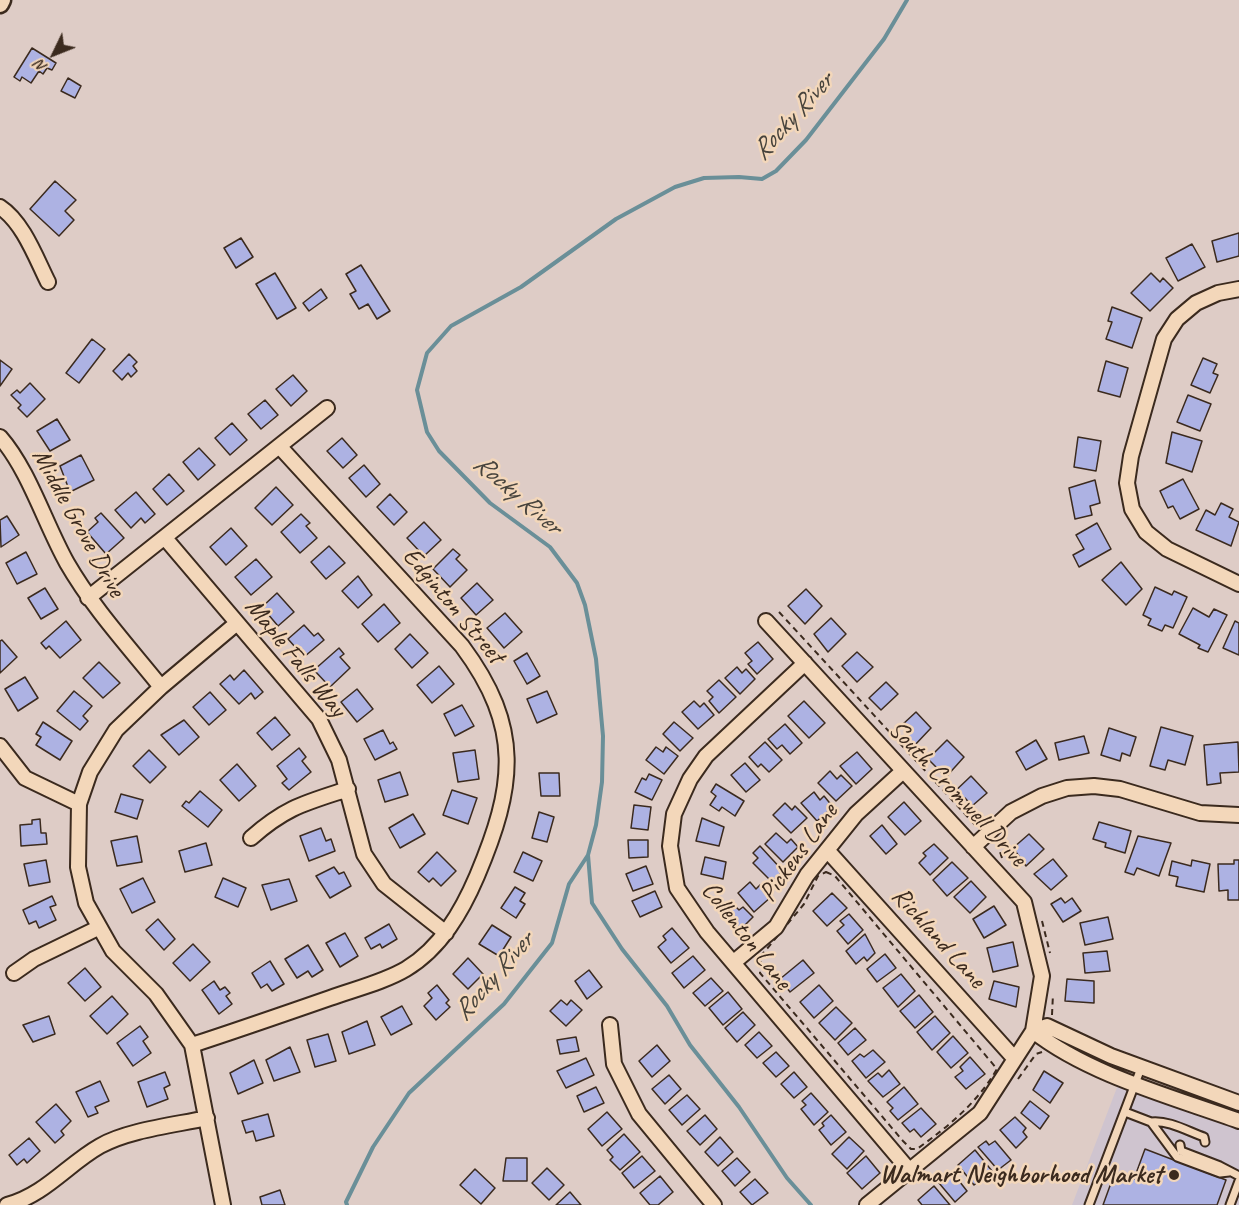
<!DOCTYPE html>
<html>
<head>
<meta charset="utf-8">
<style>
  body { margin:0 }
  #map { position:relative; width:1239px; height:1205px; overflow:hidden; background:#deccc6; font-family:Caveat,sans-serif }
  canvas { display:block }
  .north { position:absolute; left:24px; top:24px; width:60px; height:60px; -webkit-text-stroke:4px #f3d7ba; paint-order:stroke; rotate:227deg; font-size:16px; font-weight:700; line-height:24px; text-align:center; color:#3b2a1e }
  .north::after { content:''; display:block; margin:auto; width:21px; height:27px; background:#3b2a1e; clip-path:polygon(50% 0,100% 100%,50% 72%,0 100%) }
</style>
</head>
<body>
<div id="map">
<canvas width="1239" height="1205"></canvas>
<div class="north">N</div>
</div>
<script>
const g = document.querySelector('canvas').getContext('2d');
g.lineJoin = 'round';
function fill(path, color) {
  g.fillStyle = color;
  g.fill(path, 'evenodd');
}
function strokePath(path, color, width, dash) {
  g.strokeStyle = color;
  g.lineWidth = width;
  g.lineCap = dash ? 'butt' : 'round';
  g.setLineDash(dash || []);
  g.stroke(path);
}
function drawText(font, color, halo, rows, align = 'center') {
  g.font = font + ' Caveat,sans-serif';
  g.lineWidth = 5;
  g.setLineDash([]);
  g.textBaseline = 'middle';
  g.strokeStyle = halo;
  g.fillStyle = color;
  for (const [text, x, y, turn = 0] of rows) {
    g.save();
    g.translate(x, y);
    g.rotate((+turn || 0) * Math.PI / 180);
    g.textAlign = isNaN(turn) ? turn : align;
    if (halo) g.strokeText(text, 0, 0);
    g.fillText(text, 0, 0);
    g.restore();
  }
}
fill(new Path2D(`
  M1121,1077L1239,1121V1205H1072Z`), '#cfc4cf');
strokePath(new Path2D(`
  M588,855L592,903L622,949L667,1006L690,1045L739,1107L787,1178L811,1205
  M347,1205L346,1202L373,1147L409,1093L504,1004L552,943L569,884L588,855L596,825L602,782L603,736L596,659L585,605L577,583L550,547L490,503L439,451L427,432L417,390L427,353L451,326L521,287L616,219L675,187L704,178L739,177L762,179L776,171L806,140L884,39L907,0`), '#6a8f98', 4);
const building = new Path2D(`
  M32,48L56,63L52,70L47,68L43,74L39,71L31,83L22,77L20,81L14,77Z
  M68,78L81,86L75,98L61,91Z
  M55,181L76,200L65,211L74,220L59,236L30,209Z
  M1239,233V256L1217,262L1212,241Z
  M241,238L253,257L236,268L224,248Z
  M1192,244L1205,267L1178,281L1166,258Z
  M361,265L390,311L377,319L368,304L359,309L350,294L356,291L346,274Z
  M275,273L296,308L277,319L256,284Z
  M1151,273L1160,282L1163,278L1173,288L1150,311L1131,293Z
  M321,289L327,298L309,311L303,303Z
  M1112,307L1142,318L1132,348L1106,339L1112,322L1108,321Z
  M92,339L105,349L79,383L66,373Z
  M129,354L137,362L133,366L137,371L131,377L128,373L122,380L113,371Z
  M1203,358L1217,364L1213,373L1218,375L1210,393L1191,385Z
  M0,360L12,369L0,386Z
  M1106,361L1128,368L1120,397L1098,391Z
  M293,375L307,391L291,406L276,389Z
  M30,383L45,399L27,417L18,408L21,405L11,395L17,390L20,393Z
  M1188,395L1211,404L1200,431L1177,422Z
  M265,400L278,415L261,429L248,414Z
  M57,419L70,440L50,451L37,431Z
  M232,423L247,440L230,455L215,438Z
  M1172,432L1202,441L1192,472L1166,463Z
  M1078,437L1101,441L1096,471L1074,467Z
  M342,438L357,455L343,468L327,451Z
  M199,448L215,465L198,480L183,462Z
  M81,455L94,480L70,492L60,466Z
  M364,465L380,484L366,497L349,478Z
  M169,474L184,491L167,505L153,489Z
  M1183,479L1199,509L1180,519L1173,506L1168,508L1160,491Z
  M1095,480L1100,503L1090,506L1092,515L1075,519L1069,488Z
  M276,487L293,505L272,525L255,508Z
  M136,492L155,514L145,523L141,518L131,528L115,510Z
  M390,494L407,512L394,525L377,507Z
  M1221,503L1233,509L1229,517L1239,522L1231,546L1196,530L1206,510L1215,515Z
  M101,513L124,538L106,554L87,532L98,522L95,518Z
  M301,514L310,523L306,526L317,538L300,553L281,532Z
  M7,516L19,535L1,547L0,520Z
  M424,522L441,540L424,556L407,538Z
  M1097,523L1111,549L1079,567L1073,555L1084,549L1076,535Z
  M231,528L247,546L226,565L210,547Z
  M329,546L345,563L326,579L311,562Z
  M453,549L460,555L456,559L467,570L450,587L433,569Z
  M26,552L37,574L17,584L6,563Z
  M256,559L272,577L251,595L235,577Z
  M1121,562L1142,589L1126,605L1102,580Z
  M358,576L372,595L358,608L342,591Z
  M477,583L493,600L476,615L461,598Z
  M1155,587L1172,595L1174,591L1187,597L1173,628L1165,625L1162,631L1148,625L1151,619L1143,615Z
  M45,588L58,609L41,619L28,598Z
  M806,589L822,606L805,624L788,606Z
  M277,593L294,612L278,626L262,607Z
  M384,604L400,623L378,642L362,624Z
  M1193,608L1209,617L1214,609L1227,615L1208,652L1198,648L1200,645L1179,634Z
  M505,613L522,632L504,648L487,628Z
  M831,618L846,634L828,652L814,634Z
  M66,621L81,640L60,658L49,646L46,649L41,643Z
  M1235,621L1239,623V655L1223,648Z
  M304,625L314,636L318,633L324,640L304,657L288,639Z
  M410,634L428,653L412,668L395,649Z
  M2,640L17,657L0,673V641Z
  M758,642L773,659L757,674L748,664L752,661L745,653Z
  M339,648L344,654L340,657L350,668L330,687L314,670Z
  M857,652L873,667L857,682L842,666Z
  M527,653L540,676L527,684L514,661Z
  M99,662L120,683L103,698L83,678Z
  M439,666L454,684L432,703L417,685Z
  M737,667L742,673L746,669L755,679L740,694L725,678Z
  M244,670L263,692L255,699L251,693L239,704L220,684L230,675L234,680Z
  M25,677L38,698L18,711L5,689Z
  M719,680L736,697L719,713L709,701L713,697L707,691Z
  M886,682L898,694L881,710L869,698Z
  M357,689L373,709L357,722L341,702Z
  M74,691L92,706L83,716L88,721L80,730L57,711Z
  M547,691L557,714L537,723L527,699Z
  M210,692L226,710L209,725L193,707Z
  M694,701L700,707L704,703L714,715L698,729L682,712Z
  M804,701L825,723L809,738L788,716Z
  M462,705L474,726L455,736L444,714Z
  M916,712L931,728L913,747L904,737L909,733L902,725Z
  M275,717L290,735L272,750L257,733Z
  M184,720L199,737L179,755L161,735Z
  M43,722L72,741L60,760L36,745L41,737L36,734Z
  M674,722L693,738L680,751L663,734Z
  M785,724L802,743L790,754L782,745L777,749L768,739Z
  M1161,727L1193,736L1185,765L1168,760L1165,770L1150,766Z
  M1109,728L1136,737L1130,756L1122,753L1120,761L1101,755Z
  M383,730L390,744L393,742L397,749L375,760L364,739Z
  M1084,736L1089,753L1059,760L1055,743Z
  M947,740L964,757L946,777L928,759Z
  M1036,740L1047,759L1026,770L1016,752Z
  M765,742L782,760L769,772L761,764L758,767L749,757Z
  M1238,742L1239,772L1220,773L1221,783L1207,785L1204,745Z
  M656,747L663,752L666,747L678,756L664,774L646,760Z
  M299,748L306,757L302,761L311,772L289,790L282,783L287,779L277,766Z
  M149,750L166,767L150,783L133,766Z
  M475,750L479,779L458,782L453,753Z
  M857,752L872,769L856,784L840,766Z
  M745,763L760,780L746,792L731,775Z
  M237,764L256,786L239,801L220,780Z
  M830,771L837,779L841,775L852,786L836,801L818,783Z
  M400,772L408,795L385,802L378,780Z
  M539,773H559L560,796H541Z
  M649,774L662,780L652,800L635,792L642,778L646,780Z
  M971,776L987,793L972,806L965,798L960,804L951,795Z
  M716,784L744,801L735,816L722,807L719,811L710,805L716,796L711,792Z
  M452,790L477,798L468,824L443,815Z
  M200,791L222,810L208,827L182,806L186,801L189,803Z
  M814,792L820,800L824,796L833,807L817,821L801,803Z
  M121,794L143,800L137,819L115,812Z
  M904,802L921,821L905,835L888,817Z
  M785,803L792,810L795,806L807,818L791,833L773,815Z
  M634,805L651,807L648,830L631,828Z
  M539,812L554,817L547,842L532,838Z
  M413,814L425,834L400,848L389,828Z
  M702,818L724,827L719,846L696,841Z
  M40,819L41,833H46L47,844L21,846L20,825L32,824V820Z
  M1099,822L1131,831L1125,853L1105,847L1106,843L1093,839Z
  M882,825L897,844L886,854L870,836Z
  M321,828L326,841L331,839L335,851L309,861L300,836Z
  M776,833L787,843L791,839L798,847L783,862L765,844Z
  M1029,834L1044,849L1026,866L1013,848Z
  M137,836L142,862L117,866L111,841Z
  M1138,836L1171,843L1159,876L1137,868L1134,875L1125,872Z
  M628,840H648V857L629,858Z
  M206,843L212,865L185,872L179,851Z
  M934,844L948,858L930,875L919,863L926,856L923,853Z
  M760,846L783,871L772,882L753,863L758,858L753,853Z
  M437,852L456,871L441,886L433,878L429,882L418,872Z
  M523,852L542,861L533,881L514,872Z
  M705,857L726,862L723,879L701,874Z
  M1053,859L1067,876L1051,890L1034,874Z
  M46,860L50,882L29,886L24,864Z
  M1192,860L1210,864L1204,892L1176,886L1178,877L1169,875L1172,861L1191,866Z
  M1234,860H1239V900H1228V890L1219,891L1218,864H1234Z
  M952,862L968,878L947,896L933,880Z
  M646,866L653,884L633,891L626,874Z
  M334,867L339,874L344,872L351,886L330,898L316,876Z
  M143,878L155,902L132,913L120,889Z
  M223,878L246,888L238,907L215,897Z
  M289,879L297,901L271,910L262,885Z
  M971,881L986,897L970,913L954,897Z
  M750,882L756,889L760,885L771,897L754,912L738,893Z
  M515,887L525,893L520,901L525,904L516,918L501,908Z
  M655,891L662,907L640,917L632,901Z
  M832,893L847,908L827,926L813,911Z
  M52,896L56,905L50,907L56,920L39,928L36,921L29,924L23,910Z
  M1061,898L1065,903L1072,898L1081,911L1063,922L1051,904Z
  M735,906L739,910L743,907L753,917L738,932L723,917Z
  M994,906L1006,925L984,938L973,919Z
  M849,914L863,930L848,944L837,931L844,925L840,921Z
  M1108,917L1113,939L1085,945L1080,923Z
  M158,919L175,939L164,950L146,930Z
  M389,924L397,939L382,948L380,944L371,949L365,938Z
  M492,925L511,937L499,956L479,944Z
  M672,928L689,948L671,963L658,947L666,940L663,936Z
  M345,933L358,956L340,967L326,943Z
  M865,934L875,953L867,961L864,957L856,964L846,951Z
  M1013,942L1018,966L993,972L987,948Z
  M193,944L210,962L190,981L173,963Z
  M308,945L323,970L312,977L308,971L297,978L285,959Z
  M1107,951L1110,971L1085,973L1083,953Z
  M885,954L896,968L877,982L867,969Z
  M693,956L705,970L684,988L672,973Z
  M468,958L483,974L468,989L453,974Z
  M803,960L814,973L790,992L780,979Z
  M270,961L284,984L272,991L267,984L261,988L252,973Z
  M85,968L101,987L85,1001L68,983Z
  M589,970L602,987L587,999L575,981Z
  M901,974L915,991L898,1007L883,988Z
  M711,978L723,991L705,1006L693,993Z
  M1067,979L1094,981V1003L1065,1001Z
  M214,981L220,990L225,987L230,993L226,996L232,1004L219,1014L202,990Z
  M994,981L1019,987L1016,1007L989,999Z
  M437,985L449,1000L446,1003L450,1007L436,1020L424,1006L432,998L428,993Z
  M819,985L833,1001L814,1018L800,1002Z
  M728,992L742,1009L723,1025L709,1008Z
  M919,995L933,1012L915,1028L900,1011Z
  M112,996L128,1014L107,1034L90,1016Z
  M561,1000L567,1005L571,1000L582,1010L566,1026L550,1011Z
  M402,1006L412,1024L391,1035L381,1017Z
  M836,1007L852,1023L835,1040L819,1023Z
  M743,1012L755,1025L737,1042L725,1028Z
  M49,1016L55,1034L33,1042L23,1025Z
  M935,1016L950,1033L932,1050L917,1032Z
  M367,1021L375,1045L349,1054L342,1032Z
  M140,1026L148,1037L143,1041L151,1053L133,1066L117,1043Z
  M855,1028L866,1040L848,1055L838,1043Z
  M759,1032L772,1046L757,1058L745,1045Z
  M328,1034L336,1061L315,1067L307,1040Z
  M953,1036L968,1053L951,1068L937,1052Z
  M576,1037L579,1051L560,1054L557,1040Z
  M657,1045L670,1061L652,1077L639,1061Z
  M290,1047L300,1072L274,1081L266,1060Z
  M873,1050L885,1062L866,1078L852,1061L860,1054L864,1057Z
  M776,1052L789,1066L776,1077L763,1063Z
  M970,1057L985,1074L966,1089L955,1077L963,1071L960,1067Z
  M586,1058L594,1075L566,1088L557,1071Z
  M254,1060L263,1083L238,1094L230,1073Z
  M889,1070L900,1084L883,1097L868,1081L878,1073L882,1077Z
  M1044,1071L1063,1083L1050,1103L1033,1090Z
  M165,1072L170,1085L164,1088L168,1099L147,1107L138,1082Z
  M794,1072L807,1087L794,1098L781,1084Z
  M669,1075L681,1089L665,1104L652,1089Z
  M100,1081L109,1101L95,1107L98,1113L88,1117L76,1092Z
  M596,1087L604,1103L584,1112L577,1096Z
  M904,1087L918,1104L898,1120L890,1111L893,1108L887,1102Z
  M811,1093L828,1112L814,1125L801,1109L806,1105L802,1101Z
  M687,1095L700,1109L682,1125L669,1110Z
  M1030,1101L1049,1116L1040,1129L1021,1113Z
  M56,1104L71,1121L61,1131L64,1135L55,1143L36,1122Z
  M921,1108L936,1124L921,1137L914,1129L910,1132L902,1123Z
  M607,1112L622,1129L602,1146L588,1129Z
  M268,1114L274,1136L256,1141L253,1131L246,1133L242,1121Z
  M705,1115L717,1129L700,1145L687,1131Z
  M831,1115L846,1132L831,1145L819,1130L824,1126L822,1123Z
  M1015,1117L1026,1128L1023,1132L1027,1137L1016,1148L1000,1130Z
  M624,1134L640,1152L620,1170L610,1160L613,1157L607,1150Z
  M720,1137L733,1152L718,1166L705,1152Z
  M849,1137L864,1151L847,1169L832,1154Z
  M29,1138L40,1151L27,1163L24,1159L17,1165L9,1155Z
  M986,1141L989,1145L995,1141L1011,1160L998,1170L978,1147Z
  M1145,1149L1226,1180L1217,1205H1103L1115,1172L1134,1179Z
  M975,1150L992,1171L974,1185L958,1165Z
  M642,1156L655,1171L634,1188L622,1173Z
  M866,1156L880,1173L862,1189L847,1173Z
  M506,1158H527V1181H503Z
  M737,1158L750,1172L735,1186L722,1171Z
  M547,1168L564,1185L549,1200L532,1183Z
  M475,1169L495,1188L481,1204L460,1185Z
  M952,1172L967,1191L955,1202L939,1183Z
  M660,1176L673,1192L658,1205H650L640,1193Z
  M755,1179L768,1193L752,1205L740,1192Z
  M934,1186L950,1205H922L918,1200Z
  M280,1190L285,1205H262L260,1197Z
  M570,1192L581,1205H556Z`);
fill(building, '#adb2e3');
strokePath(building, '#3b2a1e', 1.5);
const service = new Path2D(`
  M1125,1112L1151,1122L1177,1157L1220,1173L1229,1172
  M1151,1122C1169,1120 1187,1131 1204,1137L1205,1142
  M1180,1145L1181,1151L1220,1166L1239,1176
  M1089,1205L1141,1068
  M1230,1205L1239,1181`);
const minor = new Path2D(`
  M0,207C23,222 36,258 48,282
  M1239,289L1218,293L1196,303L1177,319L1164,339L1131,456L1127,483L1132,509L1146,532L1167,549L1239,584
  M0,437C29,470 45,524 67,563C93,608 128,646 161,687
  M165,538L319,719L339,760L364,854L384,884L446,933
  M88,598L327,408
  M766,621L1024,902L1042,976L1033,1031L980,1113L867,1205
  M805,663L706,756L690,779L674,814L670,846L677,888L707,932L909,1170
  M0,746L25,778L79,804
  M251,838C286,807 305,803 348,789
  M973,847L1011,812L1042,796L1067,788L1094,786L1120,789L1200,813L1239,815
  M827,850L1014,1058
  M734,962L776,927L807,875L856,814L903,771
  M14,973L34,959L98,928
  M610,1025L614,1064L639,1114L714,1205
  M1033,1031C1089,1075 1173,1097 1239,1121
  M1033,1031L1047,1026L1111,1056L1239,1103
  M192,1045C238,1030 284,1014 330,998C355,989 384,982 406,969C441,948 462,911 477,876C515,786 523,728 462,646L280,447
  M7,1205C45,1195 68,1164 100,1146C128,1130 175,1125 207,1118
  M223,1205L192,1045L156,994L113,951L86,903L78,867L79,804L90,772L116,730L161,687L237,623`);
const tertiary = new Path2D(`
  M0,4L2,0`);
strokePath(service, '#3b2a1e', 11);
strokePath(minor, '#3b2a1e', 18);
strokePath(tertiary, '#3b2a1e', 21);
strokePath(new Path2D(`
  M779,612L976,826
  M1002,858L998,846L1005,838
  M826,872L835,876L997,1069C977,1103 949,1126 917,1149H911L903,1141L760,973L761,956L804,904L818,876Z
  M1042,921L1050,953
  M1052,1015L1053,994
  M1018,1079L1036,1054L1042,1052`), '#3b2a1e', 2, [6, 4.5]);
strokePath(service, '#f3d7ba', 7);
strokePath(minor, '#f3d7ba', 14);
strokePath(tertiary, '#f3d7ba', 16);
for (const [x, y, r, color] of [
  [1174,1175,6,"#3b2a1e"]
]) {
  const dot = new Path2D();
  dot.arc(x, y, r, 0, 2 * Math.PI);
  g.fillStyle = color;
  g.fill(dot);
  strokePath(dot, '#f3d7ba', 2);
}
drawText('26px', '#3b2a1e', '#f3d7ba', [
  ["Middle Grove Drive",78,523,61],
  ["Edginton Street",453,606,50],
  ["Maple Falls Way",295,658,51],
  ["South Cromwell Drive",957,794,47],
  ["Pickens Lane",799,853,-54],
  ["Collenton Lane",746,936,52],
  ["Richland Lane",938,938,48]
]);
drawText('bold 26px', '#3b2a1e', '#f3d7ba', [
  ["Walmart Neighborhood Market",1162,1175]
], 'right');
drawText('italic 27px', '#47433c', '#f3d7ba', [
  ["Rocky River",793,117,-48],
  ["Rocky River",517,495,41],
  ["Rocky River",494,977,-49]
]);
</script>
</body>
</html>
